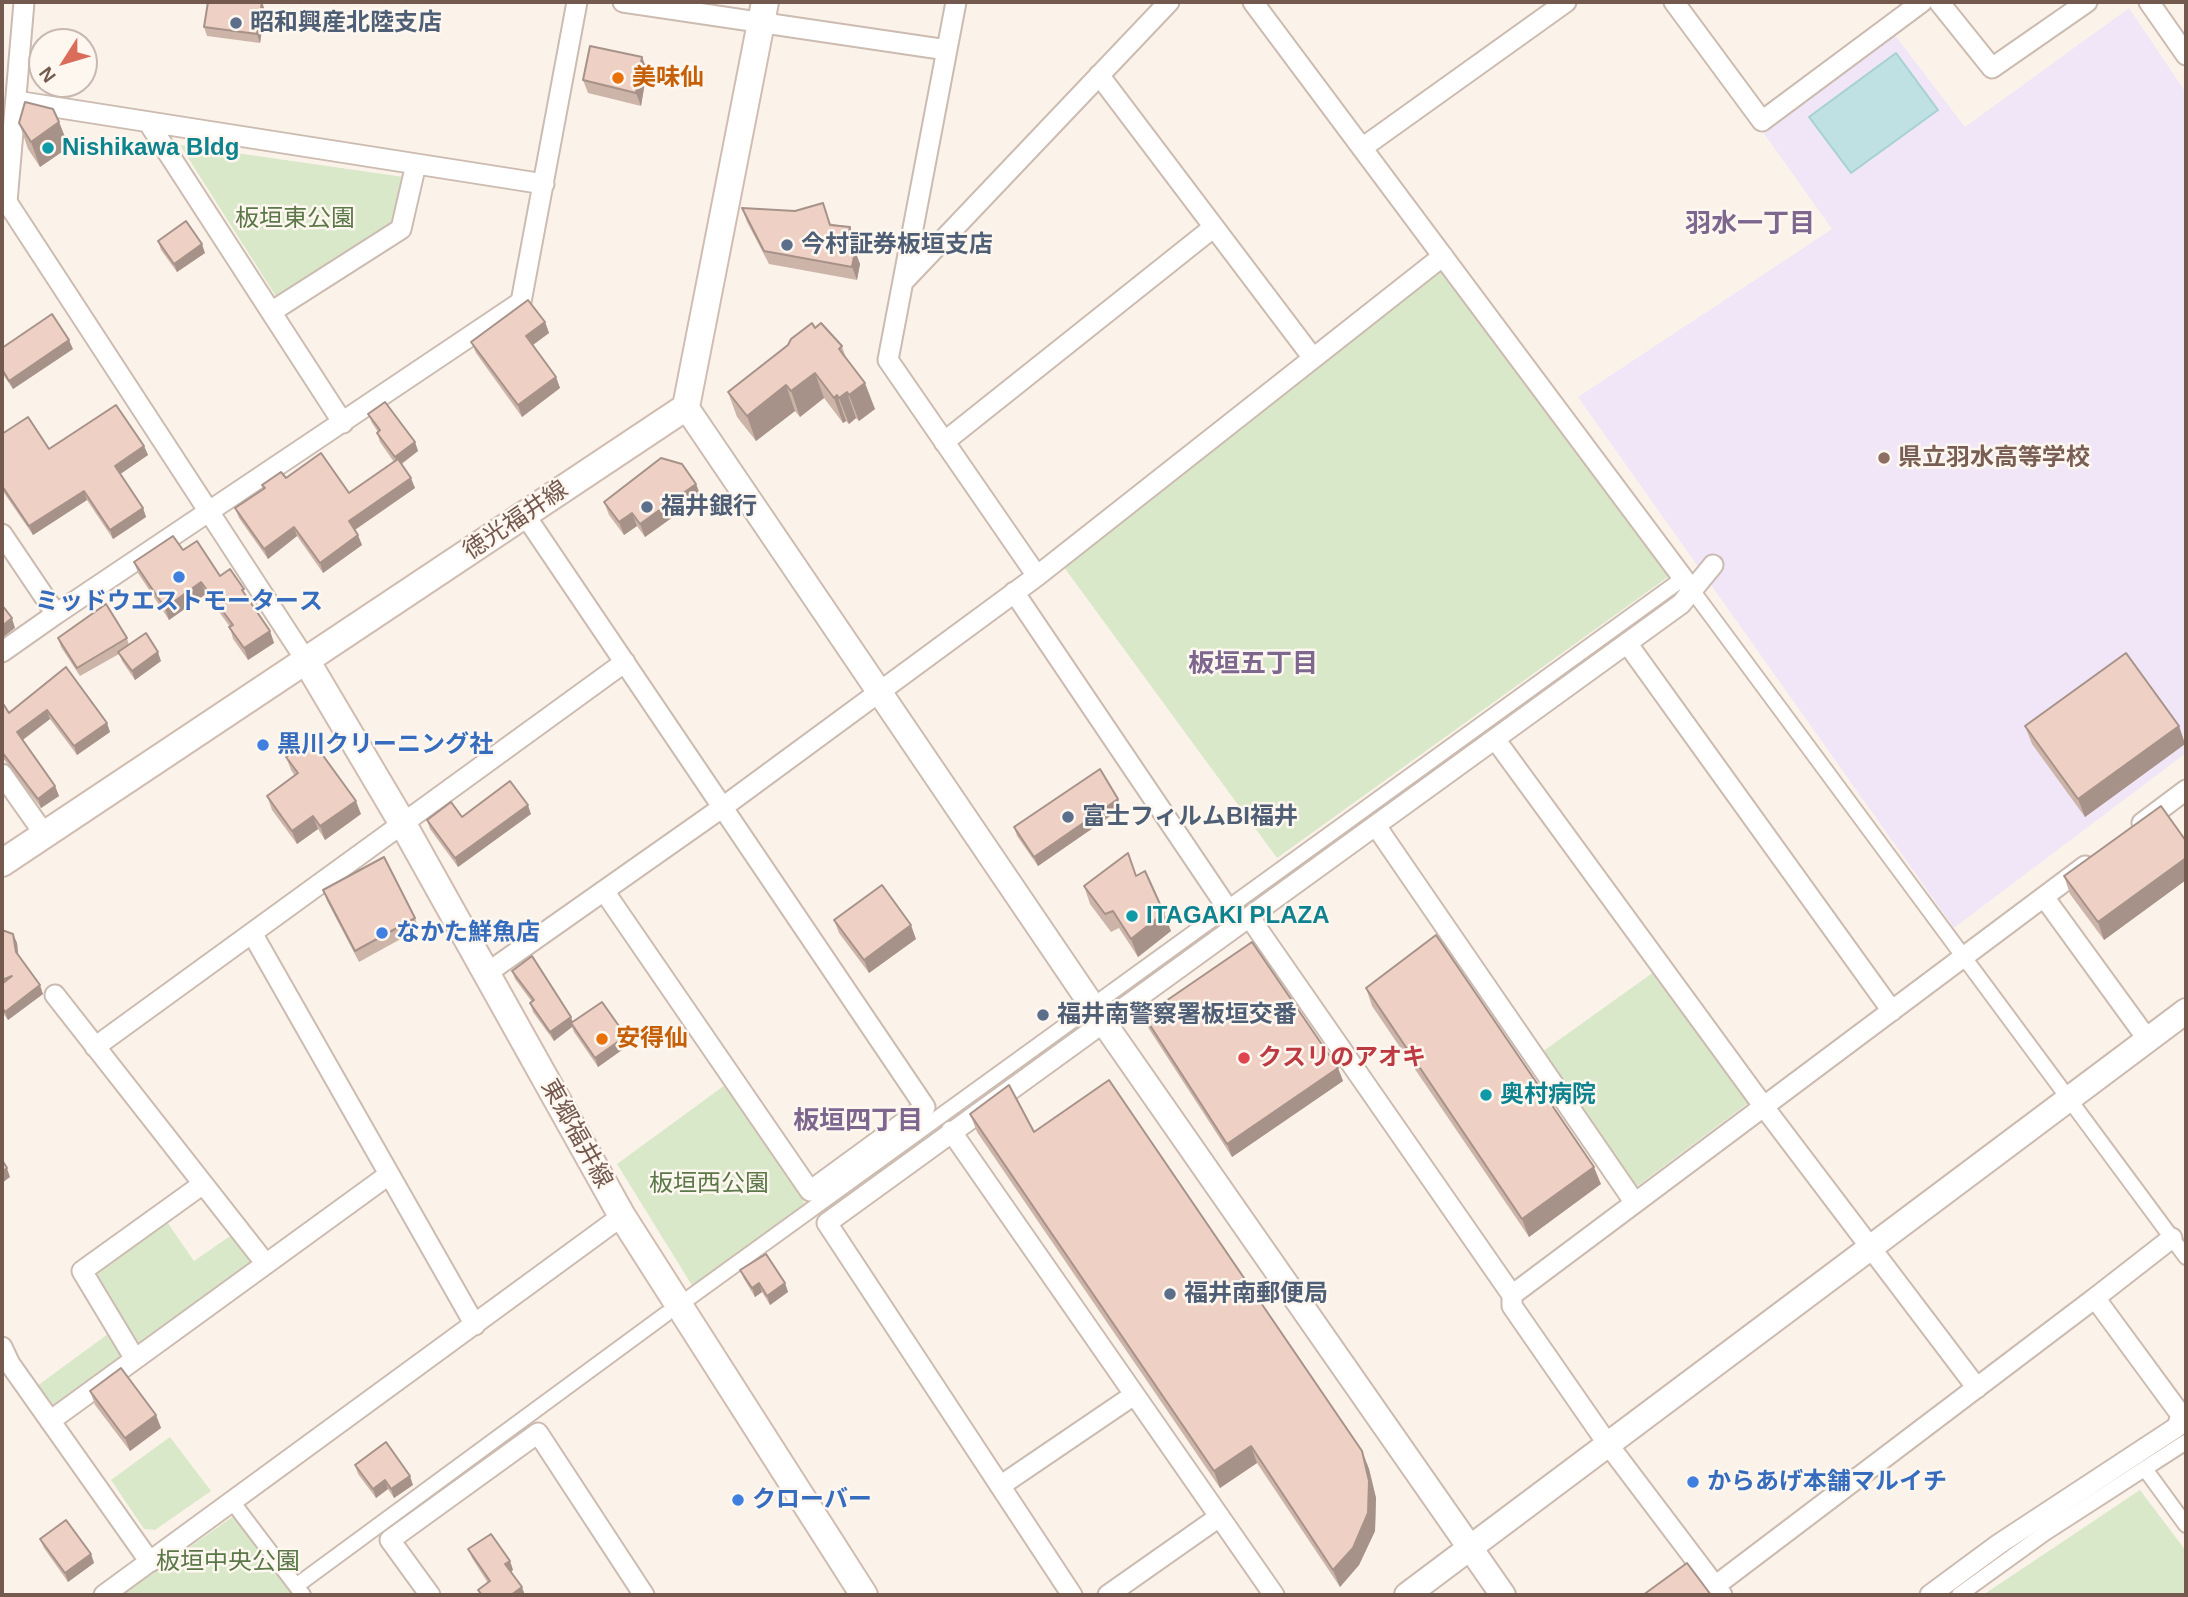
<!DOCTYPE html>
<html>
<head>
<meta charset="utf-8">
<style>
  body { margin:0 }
  #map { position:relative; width:2188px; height:1597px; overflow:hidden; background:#fbf3ea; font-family:Helvetica,sans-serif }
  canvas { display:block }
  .frame { position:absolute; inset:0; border:4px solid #74594f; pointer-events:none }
  .north { position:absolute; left:28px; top:28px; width:70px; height:70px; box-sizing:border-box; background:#fef7f0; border:2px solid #c7b8b0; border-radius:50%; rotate:233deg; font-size:19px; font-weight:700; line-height:28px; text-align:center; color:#74594f }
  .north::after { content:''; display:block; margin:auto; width:24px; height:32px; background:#da6c5a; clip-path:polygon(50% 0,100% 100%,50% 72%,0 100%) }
</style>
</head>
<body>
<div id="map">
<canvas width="2188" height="1597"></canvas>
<div class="frame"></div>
<div class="north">N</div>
</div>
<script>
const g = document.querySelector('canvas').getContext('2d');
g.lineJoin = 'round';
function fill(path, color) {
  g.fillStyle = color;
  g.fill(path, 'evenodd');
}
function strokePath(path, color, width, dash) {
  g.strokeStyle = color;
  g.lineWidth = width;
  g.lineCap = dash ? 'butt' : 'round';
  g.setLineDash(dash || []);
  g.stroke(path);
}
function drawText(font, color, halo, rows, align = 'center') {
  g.font = font + ' Helvetica,"Noto Sans JP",sans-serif';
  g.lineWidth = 5;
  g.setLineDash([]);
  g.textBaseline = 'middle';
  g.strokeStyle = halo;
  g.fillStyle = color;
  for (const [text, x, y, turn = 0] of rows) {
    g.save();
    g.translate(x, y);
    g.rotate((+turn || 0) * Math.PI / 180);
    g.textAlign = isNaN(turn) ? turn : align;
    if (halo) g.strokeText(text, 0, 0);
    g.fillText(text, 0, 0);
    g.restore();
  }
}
fill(new Path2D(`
  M2129,8L2186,93V753L1954,928L1578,397L1832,229L1760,128L1894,34L1965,127Z`), '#f0e6f7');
fill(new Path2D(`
  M180,145L404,177L396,221L277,298Z
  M1443,256L1679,569L1277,858L1058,559Z
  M1658,969L1752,1100L1636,1187L1542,1052Z
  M725,1085L806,1205L693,1287L617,1164Z
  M165,1219L194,1261L233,1234L254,1263L137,1346L91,1270Z
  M112,1331L126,1354L52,1407L37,1386Z
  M170,1437L211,1491L155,1530L144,1529L111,1480Z
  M2140,1490L2186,1551V1595H1983Z
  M235,1515L294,1595H122Z`), '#d8e8c9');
const water = new Path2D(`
  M1896,53L1938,110L1851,173L1809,117Z`);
fill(water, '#bfe1e3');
strokePath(water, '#a6d1d4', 2);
const pedestrian = new Path2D(`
  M1692,590L2186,1257
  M689,1298L1685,577
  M2145,1469L2186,1525
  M237,1508L303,1595
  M296,1586L666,1314
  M1959,1595L2045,1533L2186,1442`);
const minor = new Path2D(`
  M24,2L7,202L307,662
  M623,2L947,50
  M956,2L888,360L1037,576
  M1253,2L1692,590
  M1674,2L1762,121L1922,2
  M1939,2L1992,68L2087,2
  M2149,2L2186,55
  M1099,75L1313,358
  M16,101L544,184
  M148,122L343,423
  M1362,148L1566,2
  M903,282L1169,2
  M271,312L401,229L416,164
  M944,442L1214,227
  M525,515L925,1107L810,1191L604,891
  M2,534L56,614L521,302L577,2
  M1014,592L1228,909
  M1627,643L1892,1011
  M2,652L56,614
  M1495,739L1764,1107L1977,1388
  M2,774L45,835
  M2142,823L2186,790
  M1376,826L1635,1203
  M2044,897L2148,1040
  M1250,918L1512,1295L2085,866
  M252,933L475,1325
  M487,973L723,807L1037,576L1443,256
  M55,995L266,1264
  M95,1047L625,662
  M951,1131L1274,1595
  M1512,1295V1306L1607,1443L1722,1595
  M2095,1298L2172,1238
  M2,1347L10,1364L150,1562
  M135,1359L82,1271L203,1184
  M50,1421L387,1176
  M1000,1486L1134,1395
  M1715,1586L2095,1298L2181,1415L2177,1427L1999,1544L1930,1595
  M104,1595L622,1216
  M430,1595L390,1540L538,1433L644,1595
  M1072,1595L827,1223L1681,604L1713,565
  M1108,1595L1219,1517`);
const tertiary = new Path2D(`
  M686,407L1104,1023L1503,1595
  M1407,1595L2186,1011`);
const secondary = new Path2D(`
  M307,662L403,824L622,1216L864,1595
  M2,863L686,407L765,2`);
strokePath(pedestrian, '#ccbbb0', 18);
strokePath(minor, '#ccbbb0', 23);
strokePath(tertiary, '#ccbbb0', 28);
strokePath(secondary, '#d1bcb1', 30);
strokePath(pedestrian, '#fff', 14);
strokePath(minor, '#fff', 19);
strokePath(tertiary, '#fff', 24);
strokePath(secondary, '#fff', 26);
fill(new Path2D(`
  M262,2L265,11L260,43L207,36L204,27Z
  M642,57L647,70L641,106L588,93L583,80Z
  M59,122L69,147L40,167L28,149L19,123Z
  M742,208L850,227L855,241L853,251H855L860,264L857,280L769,264L747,222Z
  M158,241L205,253L177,272L161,250Z
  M545,322L549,333L533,345L556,377L560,388L522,417L476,353L471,342Z
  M815,328L842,346L846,358L875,409L859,421L856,418L849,424L846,421L843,423L824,398L800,417L795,411L756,441L737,417L728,392Z
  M2,348L73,349L13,389L2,373Z
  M368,414L415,442L418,451L402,464L415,488L355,530L362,545L323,573L297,536L268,559L239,518L235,508L264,489L262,485L286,478L349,493L394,462L380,442L377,433L378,432L372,423Z
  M2,434L49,449L144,446L148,455L120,474L143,508L146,517L113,539L87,500L33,535L2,490Z
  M696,484L701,497L645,537L637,526L624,535L609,515L604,502Z
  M183,550L220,576L248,598L270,631L274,643L248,660L233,639L230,627L206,594L169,620L138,573L134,562Z
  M58,638H127L129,645L161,661L135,680L122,661L119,654L80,676L61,647Z
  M66,667L107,723L110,732L77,755L50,719L23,740L55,786L59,796L41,808L2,757V702L9,713Z
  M2025,726H2179L2185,744L2085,817L2032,744Z
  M286,757L361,814L325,840L318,829L297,844L272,810L267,796L295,776L291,770Z
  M1122,808L1038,866L1017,836L1014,827Z
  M531,814L458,867L430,829L427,820Z
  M2186,841V880L2104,940L2070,894L2064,876Z
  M1136,876L1171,931L1138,957L1119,928L1111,932L1090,904L1084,886Z
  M323,890L415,918L419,929L359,962L327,901Z
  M834,920L916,939L869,973L839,933Z
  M2,930L13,934L17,943L18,955L43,994L8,1020L2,1012Z
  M512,971L572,1022L629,1045L598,1067L574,1032L572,1027L554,1041L533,1012L530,1003L532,1002L515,979Z
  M1366,988L1601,1184L1529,1237L1372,1006Z
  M1144,1016L1338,1068L1343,1081L1232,1157L1149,1029Z
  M970,1114L1034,1132L1362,1451L1369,1469L1376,1498L1375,1531L1359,1565L1340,1587L1257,1463L1220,1488L977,1132Z
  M740,1270L785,1283L788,1292L770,1305L762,1292L755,1297L744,1279Z
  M90,1391L156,1415L161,1428L130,1451L95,1405Z
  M355,1465L413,1485L394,1498L388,1489L376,1498L358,1474Z
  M40,1539L91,1554L94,1563L68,1582L44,1548Z
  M468,1549L510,1561L513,1570L511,1571L525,1595H480L478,1590L488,1583L472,1558Z`), '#cdb4a9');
fill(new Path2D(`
  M262,2L265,11L260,43L257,34Z
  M642,57L647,70L641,106L636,93Z
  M59,122L69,147L40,167L31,142Z
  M850,227L855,241L851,262L846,249Z
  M202,244L205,253L177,272L174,264Z
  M855,251L860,264L857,280L852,267Z
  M545,322L549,333L530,347L526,336Z
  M69,340L73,349L13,389L9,381Z
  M815,373L824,398L800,417L791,391Z
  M556,377L560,388L522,417L518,405Z
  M865,383L875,409L859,421L849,395Z
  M786,385L795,411L756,441L747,416Z
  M847,392L856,418L849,424L839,398Z
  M837,395L846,421L843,423L834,398Z
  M415,442L418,451L398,466L395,457Z
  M144,446L148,455L119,475L115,466Z
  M411,478L415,488L353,531L349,521Z
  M696,484L701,497L645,537L640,524Z
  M84,491L87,500L33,535L29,526Z
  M143,508L146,517L113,539L110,530Z
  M632,513L637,526L624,535L619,522Z
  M294,527L297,536L268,559L264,549Z
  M358,535L362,545L323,573L320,563Z
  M201,582L206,594L169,620L165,608Z
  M12,618L15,628L2,638V626Z
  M270,631L274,643L248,660L244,648Z
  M158,652L161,661L135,680L132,671Z
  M47,710L50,719L21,741L17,732Z
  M107,723L110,732L77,755L74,746Z
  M2179,726L2185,744L2085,817L2078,799Z
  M55,786L59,796L41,808L38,799Z
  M1118,799L1122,808L1038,866L1034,857Z
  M356,801L361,814L325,840L320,826Z
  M528,805L531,814L458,867L455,858Z
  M313,816L318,829L297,844L292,831Z
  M2186,858V880L2104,940L2098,922Z
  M1164,913L1171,931L1138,957L1131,939Z
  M911,925L916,939L869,973L864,960Z
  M13,934L17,943L19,961L16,952Z
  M40,985L43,994L8,1020L5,1012Z
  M571,1017L574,1026L571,1023L572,1027L554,1041L550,1032Z
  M626,1036L629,1045L598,1067L595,1058Z
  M1338,1068L1343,1081L1232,1157L1227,1144Z
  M1594,1167L1601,1184L1529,1237L1522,1219Z
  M7,1168L10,1177L2,1183V1172Z
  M759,1283L762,1292L755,1297L752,1288Z
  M785,1283L788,1292L770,1305L767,1296Z
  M156,1415L161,1428L130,1451L125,1438Z
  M1251,1446L1257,1463L1220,1488L1214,1471Z
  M1362,1451L1369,1469L1376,1498L1375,1531L1359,1565L1340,1587L1333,1570Z
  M410,1476L413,1485L394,1498L391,1489Z
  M385,1480L388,1489L376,1498L373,1489Z
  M91,1554L94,1563L68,1582L65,1573Z
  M510,1561L513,1570L509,1573L505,1564Z
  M522,1587L525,1595H511Z`), '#a79289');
const building = new Path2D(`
  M208,2H262L257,34L204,27Z
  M590,46L642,57L636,93L583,80Z
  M25,102L53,109L59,122L31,142L19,123Z
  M823,203L830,225L850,227L846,249L855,251L852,267L764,251L742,208L795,211Z
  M186,221L202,244L174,264L158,241Z
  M528,300L545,322L526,336L556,377L518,405L471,342Z
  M52,314L69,340L9,381L2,369V348Z
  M812,323L815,328L821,323L842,346L839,349L865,383L849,395L847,392L839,398L837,395L834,398L815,373L791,391L786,385L747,416L728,392L788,345L791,339Z
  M385,402L415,442L395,457L377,433L380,430L368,414Z
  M116,405L144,446L115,466L143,508L110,530L84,491L29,526L2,486V434L28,417L49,449Z
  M321,453L349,493L398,459L411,478L349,521L358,535L320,563L294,527L264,549L235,508L265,488L262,485L281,472L286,478Z
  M661,458L682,464L696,484L640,524L632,513L619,522L604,502Z
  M173,536L183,550L197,541L220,576L230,569L244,589L242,590L270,631L244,648L229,627L233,625L201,582L165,608L134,562Z
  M106,604L127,638L77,668L58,638Z
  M2,605L12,618L2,626Z
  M146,633L158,652L132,671L118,652Z
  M2126,653L2179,726L2078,799L2025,726Z
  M66,667L107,723L74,746L47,710L17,732L55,786L38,799L2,752V702L9,713Z
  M311,739L356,801L320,826L313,816L292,831L267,796L298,773L286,757Z
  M1100,769L1118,799L1034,857L1014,827Z
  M510,781L528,805L455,858L427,820L451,802L462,817Z
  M2161,806L2186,841V858L2098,922L2064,876Z
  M1128,853L1136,876L1145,871L1164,913L1131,939L1113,911L1105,914L1084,886Z
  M384,857L415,918L355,951L323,890Z
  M882,885L911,925L864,960L834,920Z
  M2,930L13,934L16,952L40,985L5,1012L2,1007V984L12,976L2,980Z
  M1436,935L1594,1167L1522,1219L1366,988Z
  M1252,942L1338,1068L1227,1144L1144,1016Z
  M532,956L571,1017L550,1032L530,1003L534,1000L512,971Z
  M602,1002L626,1036L595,1058L571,1023Z
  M1109,1080L1362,1451L1369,1481L1368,1513L1353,1548L1333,1570L1251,1446L1214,1471L970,1114L1009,1085L1034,1132Z
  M2,1160L7,1168L2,1172Z
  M766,1254L785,1283L767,1296L759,1283L752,1288L740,1270Z
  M121,1368L156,1415L125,1438L90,1391Z
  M386,1442L410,1476L391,1489L385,1480L373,1489L355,1465Z
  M66,1520L91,1554L65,1573L40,1539Z
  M491,1534L510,1561L505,1564L522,1587L511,1595H482L478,1590L490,1581L468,1549Z
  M1687,1563L1711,1595H1643Z`);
fill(building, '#eed1c4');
strokePath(building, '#a79289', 2);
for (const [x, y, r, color] of [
  [236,23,7,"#5c6f8a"],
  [618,78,7,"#e8710a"],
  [48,148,7,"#0f9aa8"],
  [787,245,7,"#5c6f8a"],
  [1884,458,7,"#8d6e63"],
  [647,507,7,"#5c6f8a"],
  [179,577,7,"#3f7fe0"],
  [263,745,7,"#3f7fe0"],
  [1068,817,7,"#5c6f8a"],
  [1132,916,7,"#0f9aa8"],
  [382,933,7,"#3f7fe0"],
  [1043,1015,7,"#5c6f8a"],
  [602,1039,7,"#e8710a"],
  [1244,1058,7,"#e0444e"],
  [1486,1095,7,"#0f9aa8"],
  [1170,1294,7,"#5c6f8a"],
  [1693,1482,7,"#3f7fe0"],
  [738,1500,7,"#3f7fe0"]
]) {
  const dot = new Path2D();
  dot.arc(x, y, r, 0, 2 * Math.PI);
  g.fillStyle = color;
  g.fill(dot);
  strokePath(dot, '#fef7f0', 2.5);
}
drawText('bold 24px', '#4e5e75', '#fef7f0', [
  ["昭和興産北陸支店",250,23],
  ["今村証券板垣支店",801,245],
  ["福井銀行",661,507],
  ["富士フィルムBI福井",1082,817],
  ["福井南警察署板垣交番",1057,1015],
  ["福井南郵便局",1184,1294]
], 'left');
drawText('bold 24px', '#c56008', '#fef7f0', [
  ["美味仙",632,78],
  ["安得仙",616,1039]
], 'left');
drawText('bold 24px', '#0d838f', '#fef7f0', [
  ["Nishikawa Bldg",62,148],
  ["ITAGAKI PLAZA",1146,916],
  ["奥村病院",1500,1095]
], 'left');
drawText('24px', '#5a7848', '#fef7f0', [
  ["板垣東公園",295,219],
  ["板垣西公園",709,1184],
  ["板垣中央公園",228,1562]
]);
drawText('bold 24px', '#785e54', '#fef7f0', [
  ["県立羽水高等学校",1898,458]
], 'left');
drawText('24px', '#74594f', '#fef7f0', [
  ["徳光福井線",516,521,-34],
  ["東郷福井線",576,1134,61]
]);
drawText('bold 24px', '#366cbe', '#fef7f0', [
  ["ミッドウエストモータース",179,602,"center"],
  ["黒川クリーニング社",277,745],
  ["なかた鮮魚店",396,933],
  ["からあげ本舗マルイチ",1707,1482],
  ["クローバー",752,1500]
], 'left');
drawText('bold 24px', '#be3a42', '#fef7f0', [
  ["クスリのアオキ",1258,1058]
], 'left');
drawText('bold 26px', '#7e678f', '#fef7f0', [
  ["羽水一丁目",1750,225],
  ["板垣五丁目",1253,665],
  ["板垣四丁目",858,1122]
]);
</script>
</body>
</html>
